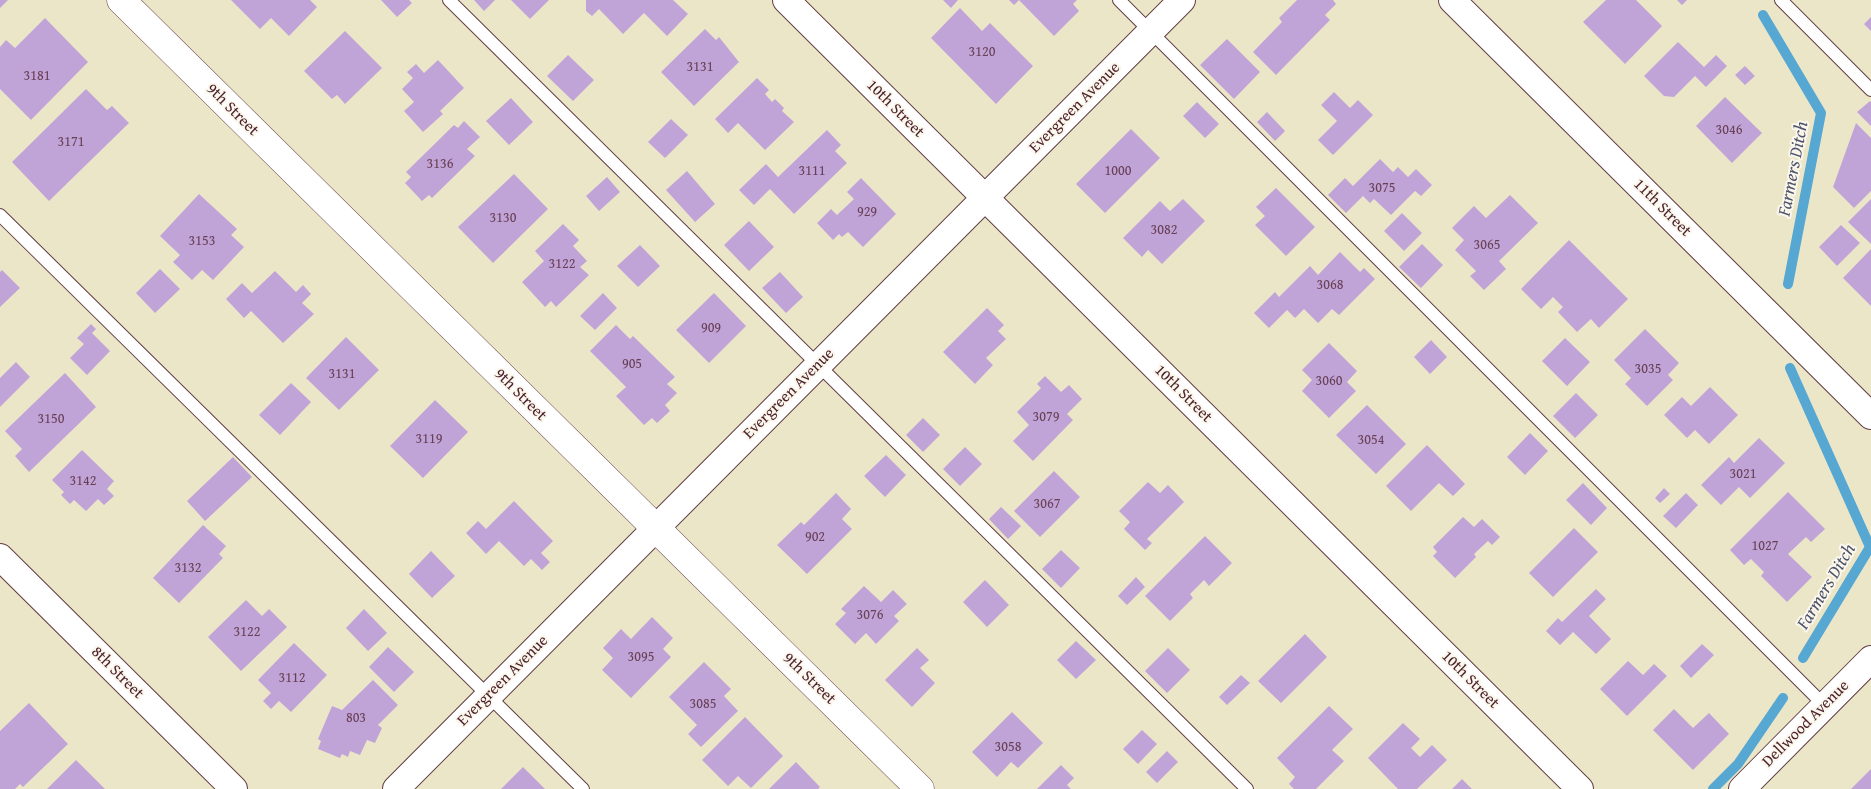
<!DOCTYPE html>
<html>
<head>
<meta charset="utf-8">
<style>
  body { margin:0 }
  canvas { display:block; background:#ece6c9 }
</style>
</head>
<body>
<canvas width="1871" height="789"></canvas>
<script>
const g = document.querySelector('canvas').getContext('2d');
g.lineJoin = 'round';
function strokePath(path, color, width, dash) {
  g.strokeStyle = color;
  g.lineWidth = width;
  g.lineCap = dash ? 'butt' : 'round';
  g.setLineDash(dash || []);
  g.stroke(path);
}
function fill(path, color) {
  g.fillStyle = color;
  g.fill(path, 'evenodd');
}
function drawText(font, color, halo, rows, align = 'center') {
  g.font = font + ' "Gentium Book Plus",serif';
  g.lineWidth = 4;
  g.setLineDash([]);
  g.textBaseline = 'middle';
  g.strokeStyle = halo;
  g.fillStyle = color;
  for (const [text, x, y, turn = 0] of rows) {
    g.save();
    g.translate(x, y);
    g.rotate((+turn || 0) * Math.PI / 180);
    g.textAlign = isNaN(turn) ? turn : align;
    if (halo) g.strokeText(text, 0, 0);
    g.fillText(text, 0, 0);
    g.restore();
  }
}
strokePath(new Path2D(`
  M1763,15L1821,113L1788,284
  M1790,368L1870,547L1803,658
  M1713,789L1738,764L1783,698`), '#56a7d1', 10);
fill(new Path2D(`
  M0,0H8L0,8Z
  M231,0H310L317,7L289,36L271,18L260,29Z
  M381,0H409L412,3L397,17Z
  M474,0H495L484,11Z
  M511,0H549L530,19Z
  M586,0H673L688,14L667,36L644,13L623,34L599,9L592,16L586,11Z
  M943,0H958L951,8Z
  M1009,0H1077L1073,4L1079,11L1054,36L1019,0L1014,5Z
  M1297,0H1333L1336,4L1325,15L1330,20L1276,75L1253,52L1282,22L1279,18Z
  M1606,0H1636L1662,26L1625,64L1583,22Z
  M1677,0H1687L1682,5Z
  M960,8L982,31L990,23L1033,66L996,104L931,38Z
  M1871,17V31L1864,24Z
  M45,18L88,62L31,120L0,89V47L6,40L15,48Z
  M705,29L716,40L719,37L739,62L694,106L661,72Z
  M345,31L382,68L345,104L337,95L332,99L304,71Z
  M1227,39L1260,72L1234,99L1200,65Z
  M1678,42L1704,67L1716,55L1727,66L1706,87L1695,76L1674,97L1664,96L1644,76Z
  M568,55L594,80L573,101L547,76Z
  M438,60L464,88L440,111L443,114L423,132L404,111L414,102L402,89L413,78L407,72L416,64L424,73Z
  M1745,66L1755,76L1745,85L1735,75Z
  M757,78L769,90L765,94L772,102L775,99L784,108L782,111L794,122L765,150L738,123L728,133L715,119Z
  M86,89L107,110L112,106L129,123L49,201L12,162Z
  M1334,92L1350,108L1358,100L1373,115L1333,155L1318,140L1337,121L1321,105Z
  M1725,97L1762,133L1732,163L1696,126Z
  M511,98L533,122L509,145L486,121Z
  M1870,101L1871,102V126L1857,112Z
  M1197,102L1219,124L1205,138L1183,116Z
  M1267,112L1285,131L1275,141L1257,122Z
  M671,119L688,135L665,158L648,142Z
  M464,121L480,137L467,149L475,156L432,198L429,195L422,201L405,183L411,177L406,172L454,125L458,128Z
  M1856,123L1871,138V191L1854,208L1833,187Z
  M1131,129L1160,158L1105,213L1076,184Z
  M827,130L841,145L835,151L847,163L794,214L770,189L754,205L739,190L766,164L778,177Z
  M1380,159L1393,172L1398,167L1408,177L1416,169L1432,185L1421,196L1415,191L1391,215L1374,199L1370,203L1363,196L1346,213L1328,195L1345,178L1353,186Z
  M687,171L715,204L695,222L666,190Z
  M514,174L548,209L493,263L458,227Z
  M607,177L620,192L599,211L586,196Z
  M861,178L896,214L863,247L848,232L842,237L839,234L833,240L817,223L831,209L837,215L854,199L847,192Z
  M1276,188L1315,227L1286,256L1255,225L1265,216L1256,207Z
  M199,194L237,229L231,235L244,247L213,280L202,270L192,280L173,262L180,255L160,236Z
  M1510,195L1538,223L1499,261L1506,269L1484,290L1470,276L1476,271L1455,250L1464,240L1452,228L1474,206L1486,218Z
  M1183,199L1205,221L1162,264L1148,250L1142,257L1123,238L1160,201L1170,211Z
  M1871,199V244L1848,222Z
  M1402,213L1422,233L1404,251L1384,231Z
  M749,221L774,247L749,271L724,245Z
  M563,224L579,240L573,246L587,261L580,267L589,275L556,307L551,301L545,307L522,282L544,261L535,251Z
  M1841,225L1860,243L1837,266L1819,247Z
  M1569,240L1628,299L1599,328L1591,319L1577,332L1558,312L1563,307L1553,297L1541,309L1521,289Z
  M1422,244L1443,265L1421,288L1399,267Z
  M640,245L660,266L638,287L617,266Z
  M1871,249V306L1843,278Z
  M1340,252L1360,272L1364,268L1375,279L1339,315L1332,309L1318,323L1304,309L1295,318L1287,310L1269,328L1254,313L1275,292L1279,297L1310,266L1318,275Z
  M160,269L180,289L155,313L136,293Z
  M2,270L20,288L0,307V272Z
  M275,271L296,292L303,285L311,294L302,303L314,314L283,343L251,311L244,318L226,299L242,283L252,293Z
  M780,272L803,297L786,313L762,288Z
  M603,293L617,308L595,330L580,316Z
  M714,293L746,326L709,363L676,330Z
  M987,308L1004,325L998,331L1006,339L986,358L993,365L975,384L943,352Z
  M91,324L96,329L92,333L110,351L87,375L70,358L84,344L77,338Z
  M616,325L630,339L633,336L675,377L667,384L677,393L665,405L670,411L657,423L652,418L644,425L616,396L626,387L590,351Z
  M1645,329L1679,363L1668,375L1673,380L1647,406L1625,384L1631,378L1614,360Z
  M346,337L379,370L339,410L306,378Z
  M1565,338L1590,362L1567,386L1542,361Z
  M1431,340L1447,357L1430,374L1414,357Z
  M1329,343L1357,371L1347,382L1356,391L1329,418L1302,391L1312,380L1302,370Z
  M16,362L30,377L0,407V378Z
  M65,373L96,407L29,472L15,456L22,449L5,431Z
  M1045,376L1061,392L1069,385L1082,399L1067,414L1073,420L1033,461L1013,441L1029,425L1017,412L1041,388L1037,384Z
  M291,383L311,402L280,435L259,415Z
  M1710,387L1738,415L1709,444L1695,430L1687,438L1664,415L1682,397L1691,406Z
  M1576,393L1598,415L1575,438L1553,416Z
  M435,400L468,432L423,478L390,446Z
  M1367,405L1406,444L1376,474L1336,435Z
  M923,418L940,435L923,452L906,435Z
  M1530,433L1548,451L1525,475L1507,457Z
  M1759,438L1785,463L1750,498L1739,487L1721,505L1701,485L1729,457L1734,463Z
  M1427,445L1465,484L1453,496L1439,483L1411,511L1386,486Z
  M965,447L982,464L960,486L943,469Z
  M82,450L114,481L107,489L114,496L104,505L98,499L86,511L74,500L70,504L61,495L64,492L52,480Z
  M886,455L906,475L885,497L864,476Z
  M233,457L252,477L205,521L187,501Z
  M1054,471L1080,497L1040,537L1014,511Z
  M1148,482L1160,493L1168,485L1184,502L1147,539L1152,543L1145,550L1124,529L1130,522L1119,511Z
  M1583,483L1607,508L1591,525L1566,500Z
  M1664,488L1670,494L1660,503L1655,498Z
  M1788,492L1825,529L1811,542L1806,537L1788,554L1812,577L1787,602L1761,576L1764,572L1751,559L1744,565L1730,550Z
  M836,493L851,509L842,519L852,529L807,574L777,545L801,522L804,525Z
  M1686,493L1698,505L1676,528L1663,516Z
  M514,501L553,541L541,553L550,562L542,570L531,559L524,566L499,541L486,554L466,533L478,521L486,529Z
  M1001,507L1021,526L1008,539L989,519Z
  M1463,517L1474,527L1482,519L1500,537L1492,545L1488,541L1474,554L1476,557L1455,578L1433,556L1437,552L1433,547Z
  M203,525L226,546L219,554L223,558L179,603L153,578Z
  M1574,528L1598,552L1553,597L1529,573Z
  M1205,536L1232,563L1209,586L1204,580L1190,594L1193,598L1170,621L1145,596Z
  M1061,550L1080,568L1061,588L1042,569Z
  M431,551L455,576L432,598L409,574Z
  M1136,577L1145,587L1127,605L1118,596Z
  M985,580L1009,605L987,627L963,602Z
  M864,586L881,602L893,590L907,604L894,616L899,621L876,644L866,633L855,644L835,624L846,613L841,609Z
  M1596,589L1606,599L1589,616L1611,639L1596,654L1573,632L1560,645L1546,631L1558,618L1562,622Z
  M246,600L262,616L269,609L287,627L241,671L208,637Z
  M364,609L387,633L368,651L346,628Z
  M652,617L673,638L663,649L671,657L631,698L602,670L613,658L603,648L621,629L631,639Z
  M1305,634L1327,657L1281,703L1258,681Z
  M1076,641L1096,660L1076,679L1057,660Z
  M294,643L327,675L291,712L279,701L271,709L263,701L271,693L258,680Z
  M1702,644L1714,655L1691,678L1680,666Z
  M388,647L414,672L394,692L369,667Z
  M917,648L929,660L920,668L935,683L912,707L885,680Z
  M1168,648L1190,670L1167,693L1145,671Z
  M1628,661L1643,675L1654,664L1667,676L1627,716L1600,689Z
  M704,662L731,689L724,696L738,711L701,747L688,734L697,725L669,697Z
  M1241,675L1250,683L1227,705L1219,697Z
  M373,680L398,705L378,725L382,728L375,743L367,740L360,755L350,751L348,757L342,754L340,758L318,749L321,741L318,739L332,706L342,710Z
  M29,703L68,744L23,787L20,784L15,789H0V731Z
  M1329,706L1353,729L1332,750L1344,761L1316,789H1294L1289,784L1295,777L1277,758Z
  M1674,709L1693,728L1709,713L1729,734L1693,770L1653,730Z
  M1012,712L1043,743L1018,768L1011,762L997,777L972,752Z
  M745,717L783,756L751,788L738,776L728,786L702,760Z
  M1403,723L1420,739L1411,748L1420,757L1432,745L1447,760L1417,789H1398L1368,758Z
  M1142,730L1157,744L1138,764L1123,749Z
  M1167,751L1178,762L1157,783L1146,772Z
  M76,760L105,789H47Z
  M796,762L820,787L818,789H769Z
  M1061,765L1074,778L1067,785L1071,789H1037Z
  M523,767L545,789H501Z
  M1871,769V789H1851Z
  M1462,779L1472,789H1452Z`), '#c1a4d7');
const lane = new Path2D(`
  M449,0L1247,789
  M1119,0L1825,706
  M1781,0L1871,90
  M0,215L583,789`);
const street = new Path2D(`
  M786,0L1580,789
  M1452,0L1871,416
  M0,557L234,789
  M396,789L1182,0
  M1742,789L1871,659`);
const secondary = new Path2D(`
  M121,0L920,789`);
strokePath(lane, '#623d43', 14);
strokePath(street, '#623d43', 28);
strokePath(secondary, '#623d43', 29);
strokePath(lane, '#fff', 12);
strokePath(street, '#fff', 26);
strokePath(secondary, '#fff', 28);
drawText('14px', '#684056', null, [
  ["3120",982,52],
  ["3131",700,67],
  ["3181",37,76],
  ["3046",1729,130],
  ["3171",71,142],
  ["3136",440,164],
  ["3111",812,171],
  ["1000",1118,171],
  ["3075",1382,188],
  ["929",867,212],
  ["3130",503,218],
  ["3082",1164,230],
  ["3153",202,241],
  ["3065",1487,245],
  ["3122",562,264],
  ["3068",1330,285],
  ["909",711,328],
  ["905",632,364],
  ["3035",1648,369],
  ["3131",342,374],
  ["3060",1329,381],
  ["3079",1046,417],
  ["3150",51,419],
  ["3119",429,439],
  ["3054",1371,440],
  ["3021",1743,474],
  ["3142",83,481],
  ["3067",1047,504],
  ["902",815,537],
  ["1027",1765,546],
  ["3132",188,568],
  ["3076",870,615],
  ["3122",247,632],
  ["3095",641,657],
  ["3112",292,678],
  ["3085",703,704],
  ["803",356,718],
  ["3058",1008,747]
]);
drawText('16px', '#4a1f2b', '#fbf7ec', [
  ["Evergreen Avenue",1075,108,-45],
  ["10th Street",895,109,45],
  ["9th Street",232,110,45],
  ["11th Street",1662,208,45],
  ["Evergreen Avenue",789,394,-45],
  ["10th Street",1183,394,45],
  ["9th Street",520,395,45],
  ["8th Street",117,673,45],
  ["9th Street",809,679,44],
  ["10th Street",1470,680,45],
  ["Evergreen Avenue",503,681,-45],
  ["Dellwood Avenue",1806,724,-45]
]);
drawText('italic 18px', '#4f556d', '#fbf7ec', [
  ["Farmers Ditch",1794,169,-79],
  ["Farmers Ditch",1827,587,-59]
]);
</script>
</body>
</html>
